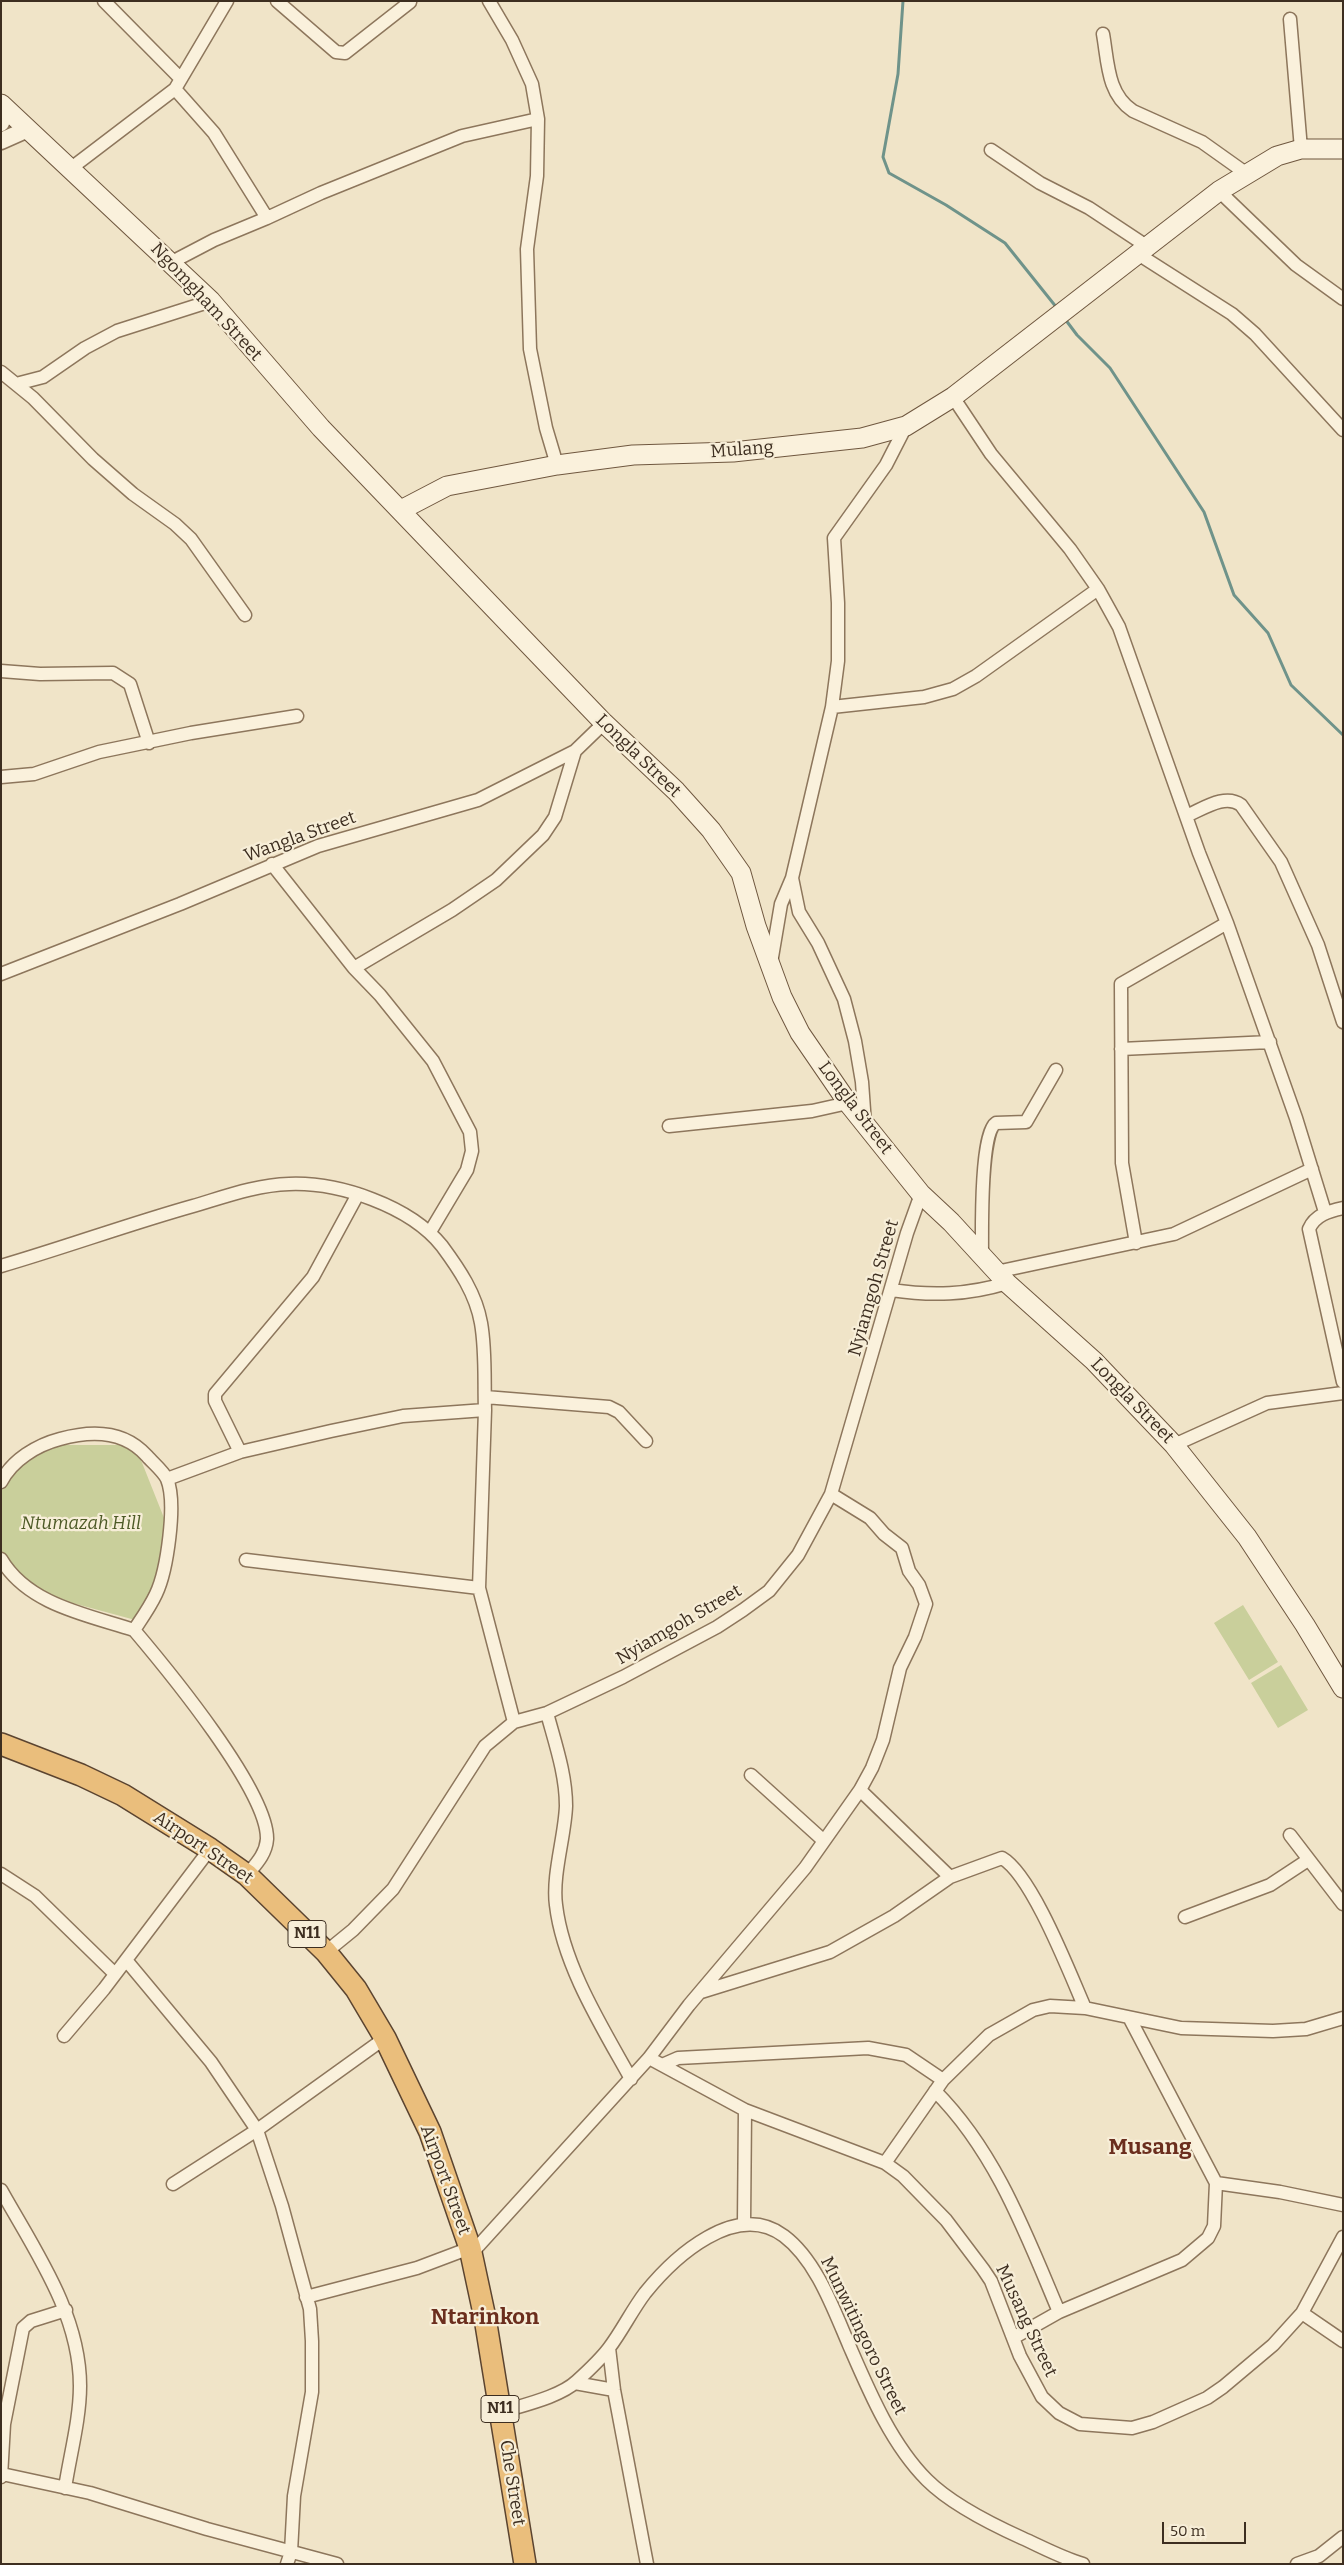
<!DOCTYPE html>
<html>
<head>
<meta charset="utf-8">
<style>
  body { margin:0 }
  #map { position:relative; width:1344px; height:2565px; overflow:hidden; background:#f0e4c8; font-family:Bitter,serif }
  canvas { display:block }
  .frame { position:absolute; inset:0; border:2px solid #3d2e20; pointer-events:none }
  .scale { position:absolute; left:1162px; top:2522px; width:84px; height:22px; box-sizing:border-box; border:2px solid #3d2e20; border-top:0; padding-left:6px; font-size:15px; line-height:18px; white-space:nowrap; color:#3d2e20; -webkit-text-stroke:4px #f7eed8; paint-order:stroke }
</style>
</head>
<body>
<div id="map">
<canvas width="1344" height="2565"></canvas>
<div class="frame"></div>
<div class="scale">50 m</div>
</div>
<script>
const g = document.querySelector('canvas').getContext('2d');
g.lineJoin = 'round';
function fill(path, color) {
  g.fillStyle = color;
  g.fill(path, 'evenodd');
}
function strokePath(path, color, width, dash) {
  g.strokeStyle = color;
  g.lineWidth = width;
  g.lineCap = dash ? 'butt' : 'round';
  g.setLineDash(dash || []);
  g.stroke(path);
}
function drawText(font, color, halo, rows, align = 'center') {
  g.font = font + ' Bitter,serif';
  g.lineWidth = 4.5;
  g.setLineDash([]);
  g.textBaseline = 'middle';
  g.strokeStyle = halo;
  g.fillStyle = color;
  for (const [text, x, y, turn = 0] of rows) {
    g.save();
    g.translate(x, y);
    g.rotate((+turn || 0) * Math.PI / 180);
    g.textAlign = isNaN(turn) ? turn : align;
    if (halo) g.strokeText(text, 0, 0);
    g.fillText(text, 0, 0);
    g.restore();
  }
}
fill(new Path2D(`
  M48,1445H135L170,1533L155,1593L139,1621L39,1594L1,1555V1475Z
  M1243,1605L1278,1662L1249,1680L1214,1623Z
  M1281,1665L1308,1710L1278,1728L1251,1683Z`), '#c9cf9b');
strokePath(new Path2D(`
  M903,1L898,74L883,157L889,173L946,205L1005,243L1057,308
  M1065,319L1077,335L1110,368L1204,512L1234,595L1268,633L1291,685L1343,735`), '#6f938a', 3);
const minor = new Path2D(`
  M104,1L181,79
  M277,1L336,52L345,53L410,2
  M489,1L512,40L532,84L538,119L537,176L527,249L530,349L546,428L557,465
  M1290,19L1301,149
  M1103,34C1108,62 1107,94 1133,111L1202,142L1247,174
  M991,150L1040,183L1089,208L1148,247
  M70,169L175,89L227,1
  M1219,191L1296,265L1343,299
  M267,218L321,193L462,136L538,119
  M1138,254L1232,314L1255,334L1343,430
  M172,262L214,240L267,218L214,133L175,89
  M1,372L33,398L93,459L133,494L175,524L191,539L245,615
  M16,384L43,377L85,348L117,331L211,301
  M953,397L991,454L1070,549L1098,589L1119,627L1199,853L1227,923L1121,984L1122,1163L1136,1243
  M1,671L40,674L113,673L130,684L149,743
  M832,707L924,697L953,689L976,676L1098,589
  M1,777L34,774L99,752L191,733L297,716
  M1186,816C1203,809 1225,793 1241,805L1281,862L1318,945L1343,1022
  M272,864L354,968L380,995L433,1061L470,1132L472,1151L467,1170L430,1232
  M792,878L799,912L818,943L844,999L855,1041L862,1082L865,1124
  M1227,923L1296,1118L1325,1212
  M771,963L781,904L792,878L832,707L838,661V603L834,538L886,465L906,426
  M354,968L452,910L496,880L543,835L555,817L575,751
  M1,974L180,904L318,846L478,800L575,751L604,723
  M1121,1049L1270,1042
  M669,1126L812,1111L848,1103
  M1343,1208C1329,1211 1315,1215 1309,1229L1343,1382
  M982,1257C982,1235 980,1133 996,1123L1026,1122L1056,1070
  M1,1266C66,1247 129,1224 193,1206C224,1197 256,1185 289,1184C339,1182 410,1206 442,1246C459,1269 476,1294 481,1323C486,1351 484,1381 485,1410
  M996,1272L1174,1234L1312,1169
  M891,1290C932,1296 968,1295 1007,1283
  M485,1397L609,1407L619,1412L646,1441
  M1174,1445L1267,1403L1343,1393
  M240,1452L215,1401V1394L313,1277L358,1194
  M167,1479L240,1452L331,1431L403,1416L485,1410L479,1588L514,1722
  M1,1482C12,1460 37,1445 60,1439C92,1430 124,1430 147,1456C153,1463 163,1471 167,1479C177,1503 167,1571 156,1594C150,1607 142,1618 134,1630C88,1615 28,1605 1,1559
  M246,1560L479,1588
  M134,1630C167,1669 268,1791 267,1839C266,1854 256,1864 247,1875
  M547,1713C555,1743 566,1774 566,1806C565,1836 552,1875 556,1905C563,1965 602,2027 631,2079
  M751,1775L824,1841
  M860,1790L950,1877
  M1290,1835L1343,1904
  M1,1874L35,1896L115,1974
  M1185,1917L1270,1885L1308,1860
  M326,1952L353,1930L393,1889L485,1746L514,1722L547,1713L623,1677L717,1627L743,1610L769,1591L798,1555L831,1494L907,1233L921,1194
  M126,1960L211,2062L257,2130L282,2206L310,2309L312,2341V2392L294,2496L291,2552L287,2564
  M701,1992L830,1952L894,1916L950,1877L1002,1858C1032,1875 1070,1974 1085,2008
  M64,2036L104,1989L210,1849
  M649,2058L745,2110L885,2163L903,2176L946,2220L983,2269L991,2281L1020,2356L1042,2397L1059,2413L1080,2424L1132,2428L1153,2422L1207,2398L1223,2387L1273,2345L1302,2313L1343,2237
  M662,2065L678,2058L868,2048L906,2055L943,2080
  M935,2091C996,2152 1026,2234 1059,2312
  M885,2163L943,2080L989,2035L1033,2010L1050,2006L1085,2008L1181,2028L1273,2031L1306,2029L1343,2018
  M1216,2183L1280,2192L1343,2205
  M173,2184L257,2130L385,2038
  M1,2190C35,2251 80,2314 80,2386C80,2419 70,2455 65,2488
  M744,2223L745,2110
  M471,2254L649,2058L689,2005L805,1868L860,1790L872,1768L883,1740L900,1668L915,1637L926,1604L919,1585L909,1571L902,1548L884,1534L870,1518L831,1494
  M306,2297L417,2268L470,2248
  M1302,2313L1343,2341
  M1013,2338L1059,2312L1182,2260L1208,2238L1214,2226L1216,2183L1130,2019
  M609,2348L614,2390L647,2564
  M575,2383L614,2390
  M501,2412C523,2405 560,2397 577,2381C588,2371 600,2360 609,2348C622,2331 632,2310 645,2293C674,2257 736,2200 784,2236C816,2260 833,2308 849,2345C869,2391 891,2444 927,2480C951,2504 991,2524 1022,2538C1042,2547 1062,2558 1083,2564
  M2,2474L90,2493L207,2529L337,2564
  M1,2477L4,2424L23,2328L31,2321L66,2310
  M1297,2564L1319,2556L1343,2537`);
const tertiary = new Path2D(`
  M1,123L6,108
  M1,141L28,129`);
const secondary = new Path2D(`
  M1,104L211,301L321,428L604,723L676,791L711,830L741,873L756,926L782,997L800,1033L848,1103L921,1194L951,1222L1007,1283L1094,1361L1174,1445L1247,1537L1305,1625L1343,1688
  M401,510L447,486L557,465L633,455L733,452L862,438L906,426L953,397L1219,191L1277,156L1301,149H1343`);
const trunk = new Path2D(`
  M1,1744L81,1775L123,1795L210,1849L247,1875L326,1952L356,1989L385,2038L430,2132L470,2248L485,2318L525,2564`);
strokePath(minor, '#8d765c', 15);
strokePath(tertiary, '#8d765c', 19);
strokePath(secondary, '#6f573f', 21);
strokePath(trunk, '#5b4430', 24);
strokePath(minor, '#faf1dc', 12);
strokePath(tertiary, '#faf1dc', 16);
strokePath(secondary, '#faf1dc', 19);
strokePath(trunk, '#eabe7c', 21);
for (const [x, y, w] of [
  [307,1934,38],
  [500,2409,38]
]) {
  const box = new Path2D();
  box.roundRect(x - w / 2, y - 13.5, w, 27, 4);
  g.fillStyle = '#f7eed8';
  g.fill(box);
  strokePath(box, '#3d2e20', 1);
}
drawText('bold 16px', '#3d2e20', null, [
  ["N11",307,1934],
  ["N11",500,2409]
]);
drawText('18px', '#3d2e20', '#f7eed8', [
  ["Ngomgham Street",206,302,47],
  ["Mulang",742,450,-4],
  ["Longla Street",638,756,44],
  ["Wangla Street",300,837,-20],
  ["Longla Street",855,1108,53],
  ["Nyiamgoh Street",874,1288,-74],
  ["Longla Street",1132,1401,46],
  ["Nyiamgoh Street",679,1625,-30],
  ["Airport Street",203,1848,34],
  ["Airport Street",445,2180,70],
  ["Musang Street",1026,2321,65],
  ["Munwitingoro Street",863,2336,64],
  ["Che Street",512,2483,81]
]);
drawText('italic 18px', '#4d5a26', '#f7eed8', [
  ["Ntumazah Hill",81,1524]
]);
drawText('bold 22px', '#6b2e1e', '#f7eed8', [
  ["Musang",1150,2148],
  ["Ntarinkon",485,2318]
]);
</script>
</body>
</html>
